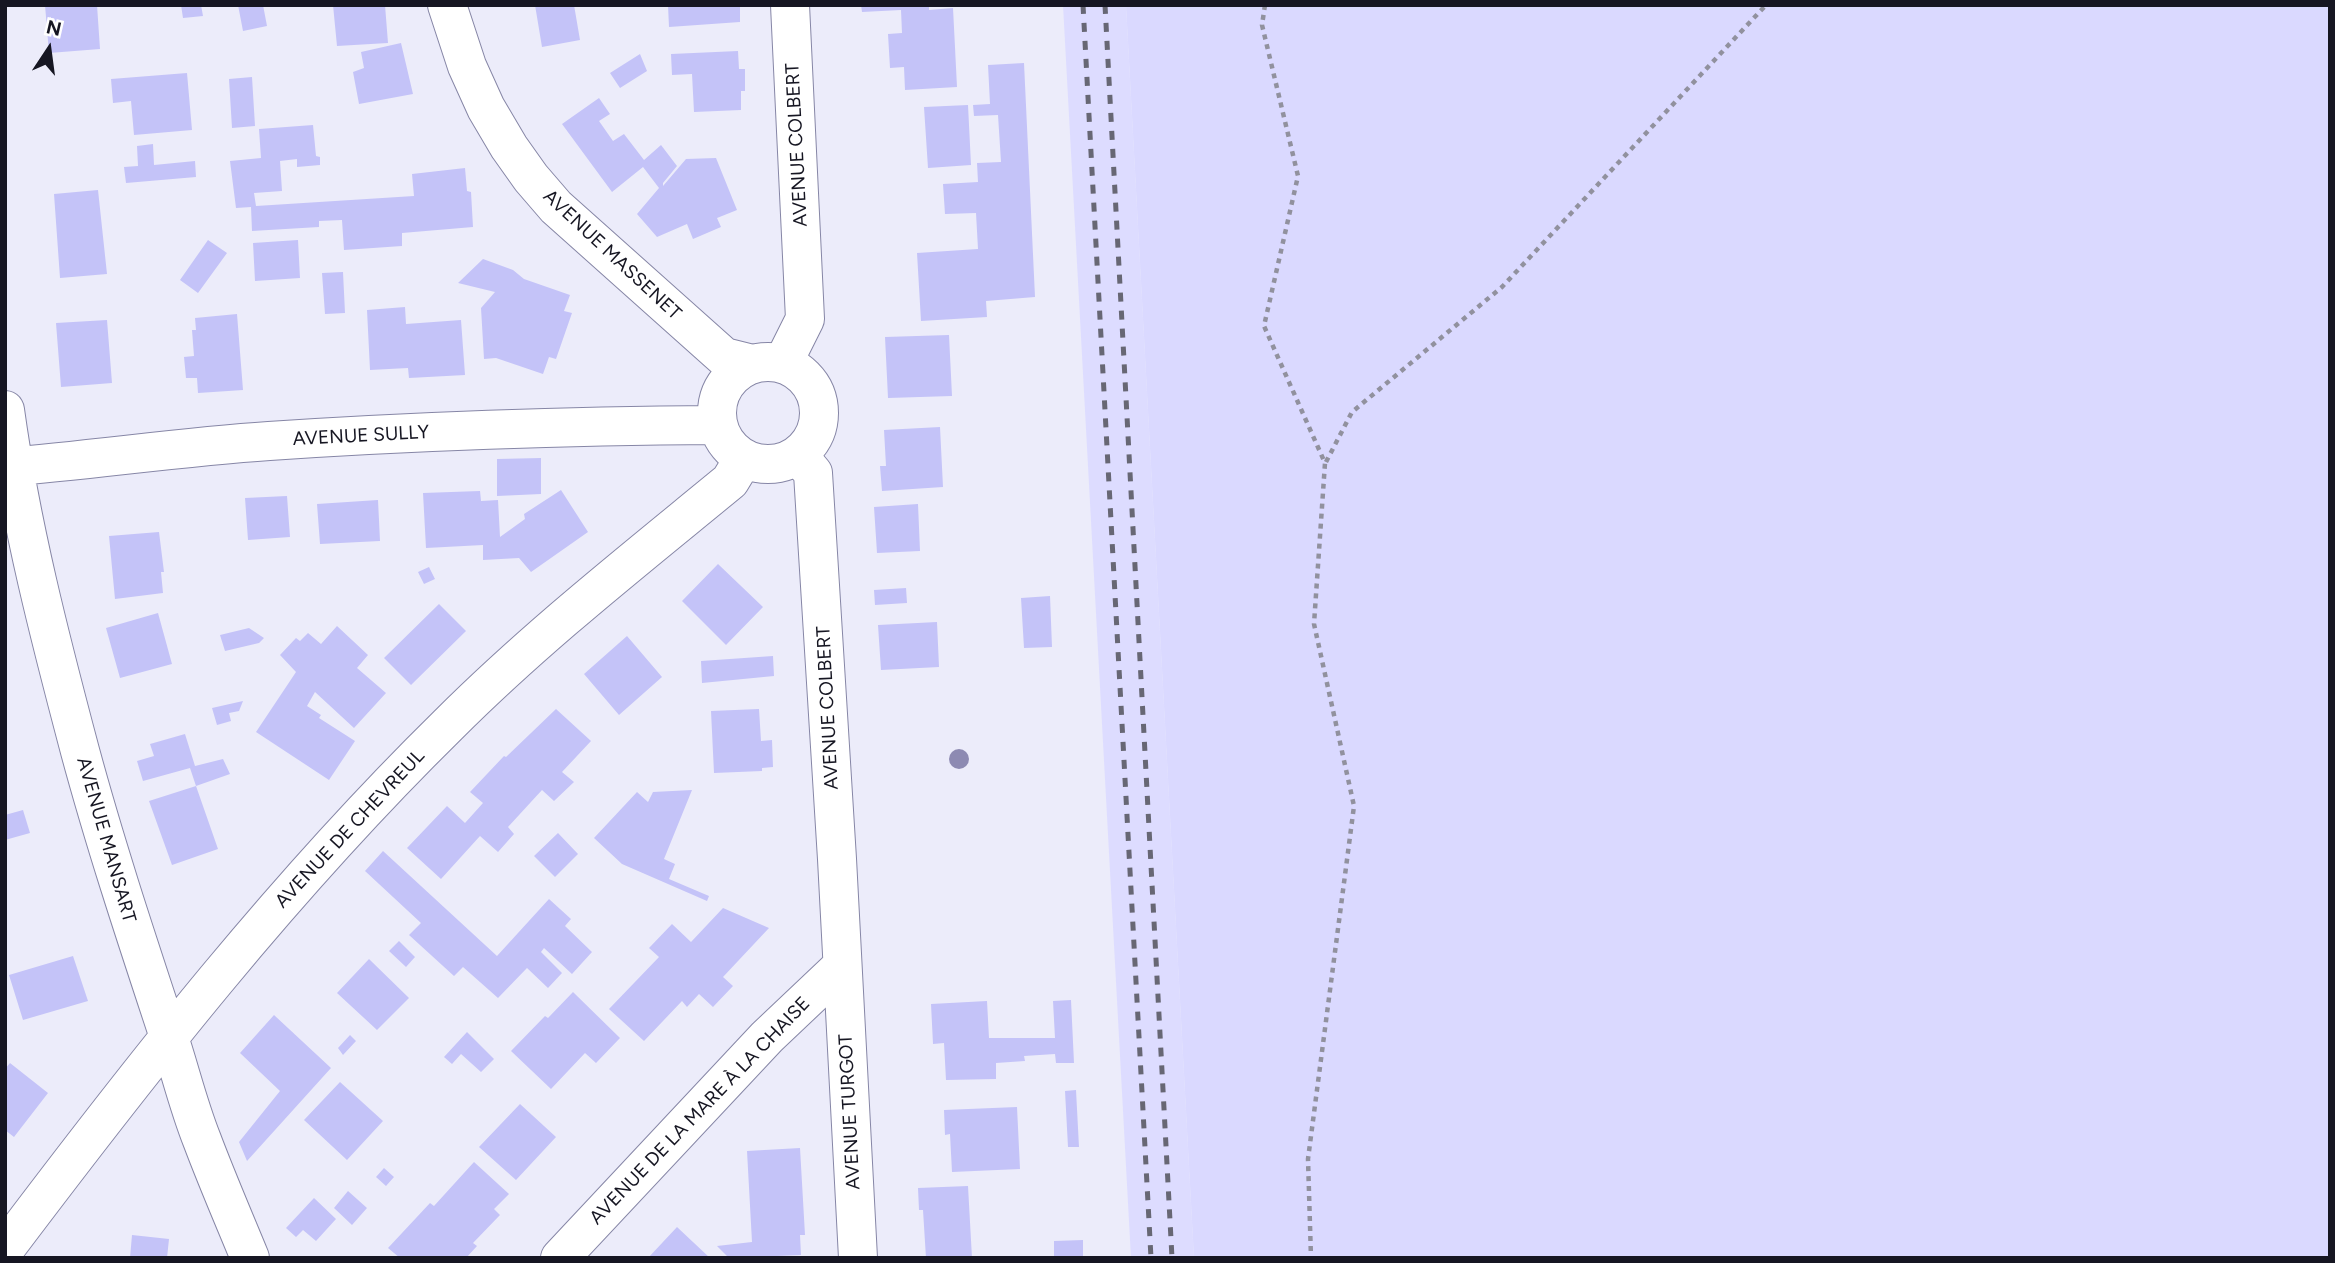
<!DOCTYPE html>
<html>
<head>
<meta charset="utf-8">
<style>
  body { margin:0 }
  #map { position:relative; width:2335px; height:1263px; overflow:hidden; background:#ececfa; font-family:Figtree,sans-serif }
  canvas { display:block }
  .frame { position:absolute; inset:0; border:7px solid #161622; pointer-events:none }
  .north { position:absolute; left:14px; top:14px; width:70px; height:70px; -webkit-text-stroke:5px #fff; paint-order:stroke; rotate:13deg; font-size:19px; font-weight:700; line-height:28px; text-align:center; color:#161622 }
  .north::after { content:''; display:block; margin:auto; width:24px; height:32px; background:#161622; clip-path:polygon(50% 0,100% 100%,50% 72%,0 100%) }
</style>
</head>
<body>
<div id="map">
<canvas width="2335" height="1263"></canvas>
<div class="frame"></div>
<div class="north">N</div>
</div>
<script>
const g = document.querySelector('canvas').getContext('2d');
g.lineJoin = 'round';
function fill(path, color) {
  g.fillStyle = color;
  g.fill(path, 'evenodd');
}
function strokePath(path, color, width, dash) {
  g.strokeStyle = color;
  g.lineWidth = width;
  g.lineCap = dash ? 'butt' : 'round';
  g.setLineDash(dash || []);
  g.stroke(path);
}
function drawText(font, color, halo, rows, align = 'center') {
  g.font = font + ' Figtree,sans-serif';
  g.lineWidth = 6;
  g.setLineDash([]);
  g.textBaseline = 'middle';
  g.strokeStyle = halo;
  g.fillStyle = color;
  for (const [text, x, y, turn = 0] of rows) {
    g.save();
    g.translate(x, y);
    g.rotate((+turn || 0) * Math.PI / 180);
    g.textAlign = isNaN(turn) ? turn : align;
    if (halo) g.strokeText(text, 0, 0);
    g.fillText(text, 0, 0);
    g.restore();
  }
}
fill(new Path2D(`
  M1063,5H1126L1194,1258H1131Z`), '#dddcff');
fill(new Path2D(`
  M1126,5H2330V1258H1194Z`), '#dad9ff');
fill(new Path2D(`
  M45,5H97L100,49L49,53Z
  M181,5H201L203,16L183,18Z
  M238,5H263L267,26L243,31Z
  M333,5H385L388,43L337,46Z
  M535,5H574L580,40L542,47Z
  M668,5H740V22L669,27Z
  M861,5H929V10L953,8L957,87L905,90L904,67L890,68L888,34L902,33L901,10L862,12Z
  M401,43L413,94L359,104L353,72L364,68L361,52Z
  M738,51L739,69H745V91H741V110L694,112L692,74L672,75L671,54Z
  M640,54L647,71L620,88L610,73Z
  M1024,63L1035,297L986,301L987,317L921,321L917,253L978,249L976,213L945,214L943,184L978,182L977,163L1001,162L998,115L974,116L973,105L990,104L988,65Z
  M187,73L192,130L134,135L131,101L113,103L111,79Z
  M252,77L255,126L232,128L229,79Z
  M599,98L610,114L599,121L613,141L624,134L644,160L661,145L677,166L663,183V186L686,159L716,158L737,210L717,218L721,227L693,239L687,224L657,237L637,214L659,188L643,167L612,192L562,124Z
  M968,105L971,165L928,168L924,107Z
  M313,125L316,156L320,157V165L297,167V159L280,161L282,191L254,193L256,206L414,196L412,174L465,168L467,191L471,192L473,227L402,233V246L344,250L342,220L319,221V227L252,231L251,207L236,208L230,161L261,158L259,129Z
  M153,144L154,165L195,161L196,177L126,183L124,167L138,166L137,146Z
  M98,190L107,274L60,278L54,194Z
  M208,240L227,253L198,293L180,280Z
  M298,240L300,278L255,281L253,243Z
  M483,259L513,270L524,279L570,295L564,311L572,313L556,359L549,357L543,374L496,358L484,359L481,308L495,292L458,283Z
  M343,272L345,313L325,314L322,273Z
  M405,307L406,324L461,320L465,375L409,378L408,368L370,370L367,310Z
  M237,314L243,390L198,393L197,378H186L184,357L194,356L192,330H196L195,318Z
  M107,320L112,383L61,387L56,323Z
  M949,335L952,396L888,398L885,337Z
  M940,427L943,487L882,491L880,466H886L884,430Z
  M541,458V494L497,496V459Z
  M561,490L588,532L531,572L519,558L483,560V545L426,548L423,493L480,491L481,501L498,500L500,537L525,519L524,514Z
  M287,496L290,537L248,540L245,498Z
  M378,500L380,541L320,544L317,504Z
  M918,504L920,551L877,553L874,507Z
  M159,532L164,572H161L163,593L115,599L109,536Z
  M718,564L763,607L726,645L682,601Z
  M429,567L435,579L424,584L418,572Z
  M906,588L907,603L875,605L874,590Z
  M1050,596L1052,647L1024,648L1021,598Z
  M439,604L466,631L411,685L384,658Z
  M158,613L172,664L120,678L106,628Z
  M937,622L939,667L881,670L878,625Z
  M337,626L368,655L357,668L386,693L354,728L315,692L307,706L321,715L319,718L355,741L329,780L256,732L296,672L280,655L296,638L300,641L308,633L321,644Z
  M249,628L264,638L259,643L225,651L220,635Z
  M627,636L662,677L619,715L584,674Z
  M773,656L774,676L702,683L701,661Z
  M243,701L239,711L229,713L231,721L217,725L212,708Z
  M556,709L591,741L562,772L574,782L554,801L542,790L508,827L514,834L498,852L480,836L441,879L407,848L447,806L465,823L483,803L470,792L504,756L506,757Z
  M759,709L761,741L772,740L773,767L762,768V771L714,773L711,711Z
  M185,734L195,766L223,759L230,774L196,786L218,849L172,865L149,801L196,786L190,768L143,781L137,761L154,756L150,744Z
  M692,790L664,859L675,864L669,879L709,896L707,901L622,864L594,838L637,792L648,802L653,792Z
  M23,810L30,833L5,840V815Z
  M558,833L578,854L555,877L534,856Z
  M383,851L497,956L549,899L571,919L565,926L592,952L572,974L544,948L541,952L562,973L548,988L527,968L498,998L463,967L454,976L409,935L421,923L365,871Z
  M723,908L769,928L723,977L733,986L713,1007L699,994L687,1007L682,1001L644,1041L609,1009L659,957L649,948L672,924L691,942Z
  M399,941L415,957L406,967L389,951Z
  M73,956L88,1001L23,1020L9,975Z
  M369,959L409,998L377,1030L337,993Z
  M573,992L620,1038L596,1063L585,1053L551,1089L511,1051L545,1016L548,1018Z
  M1071,1000L1074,1063H1056L1055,1054L1024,1056L1025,1061L996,1063V1079L946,1080L944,1043L933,1044L931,1004L987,1001L989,1038H1055L1053,1001Z
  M274,1015L331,1068L247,1161L239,1142L280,1091L240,1053Z
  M467,1032L494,1059L481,1072L461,1054L452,1064L444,1057Z
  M350,1035L356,1041L343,1055L338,1048Z
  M10,1063L48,1093L14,1137L5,1130V1069Z
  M340,1082L383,1121L347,1160L304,1120Z
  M1076,1090L1079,1147H1068L1065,1091Z
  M520,1104L556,1137L516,1180L479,1147Z
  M1017,1107L1020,1169L952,1172L950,1134L945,1135L944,1110Z
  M800,1148L805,1235H800L801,1255L729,1258L717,1246L752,1242L747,1151Z
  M474,1162L509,1194L494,1209L500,1215L473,1243L477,1246L466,1258H400L388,1248L430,1203L434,1206Z
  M384,1168L394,1177L386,1186L376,1177Z
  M968,1186L972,1258H926L923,1210H919L918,1188Z
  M348,1191L367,1208L352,1225L334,1208Z
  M314,1198L336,1219L316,1241L303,1230L296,1237L286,1228Z
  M677,1227L710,1258H648Z
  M132,1235L169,1239L167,1258H130Z
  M1083,1240V1258L1054,1256V1241Z`), '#c4c3f8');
const minor = new Path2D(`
  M447,5L467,66L486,108L509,147L531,178L556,207L724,357L752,364
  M717 413a51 51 0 1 1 102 0a51 51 0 1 1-102 0Z
  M783,363L805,319L790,5
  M5,410C21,526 50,638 80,751C106,847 137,940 168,1034C180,1070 188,1105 202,1140C217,1180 234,1219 250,1258
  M798,455L813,473L837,859L858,1258
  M5,467C93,460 180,447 269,441C418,431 568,426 718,425
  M5,1249C143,1066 284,886 448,725C536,637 634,560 730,481L744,458
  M560,1258L767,1037L842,966`);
strokePath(minor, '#8686a6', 40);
strokePath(new Path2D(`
  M1265,5L1262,25L1298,176L1264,326L1325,463L1314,624L1354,806L1308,1159L1311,1258
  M1326,462L1352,412L1502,287L1766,5`), '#91919e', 4.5, [5, 5]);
strokePath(minor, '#fff', 38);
strokePath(new Path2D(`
  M1083,5L1151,1258
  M1105,5L1172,1258`), '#676774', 5, [9, 9]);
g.fillStyle = '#8d8ab2';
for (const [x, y] of [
  [959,759]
]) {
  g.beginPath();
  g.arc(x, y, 10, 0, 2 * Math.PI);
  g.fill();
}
drawText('19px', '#161622', '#fff', [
  ["AVENUE COLBERT",797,145,-93],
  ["AVENUE MASSENET",612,255,43],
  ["AVENUE SULLY",361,436,-3],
  ["AVENUE COLBERT",828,708,-93],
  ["AVENUE DE CHEVREUL",350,829,-47],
  ["AVENUE MANSART",106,840,74],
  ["AVENUE DE LA MARE À LA CHAISE",700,1111,-46],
  ["AVENUE TURGOT",850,1112,-93]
]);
</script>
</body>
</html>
